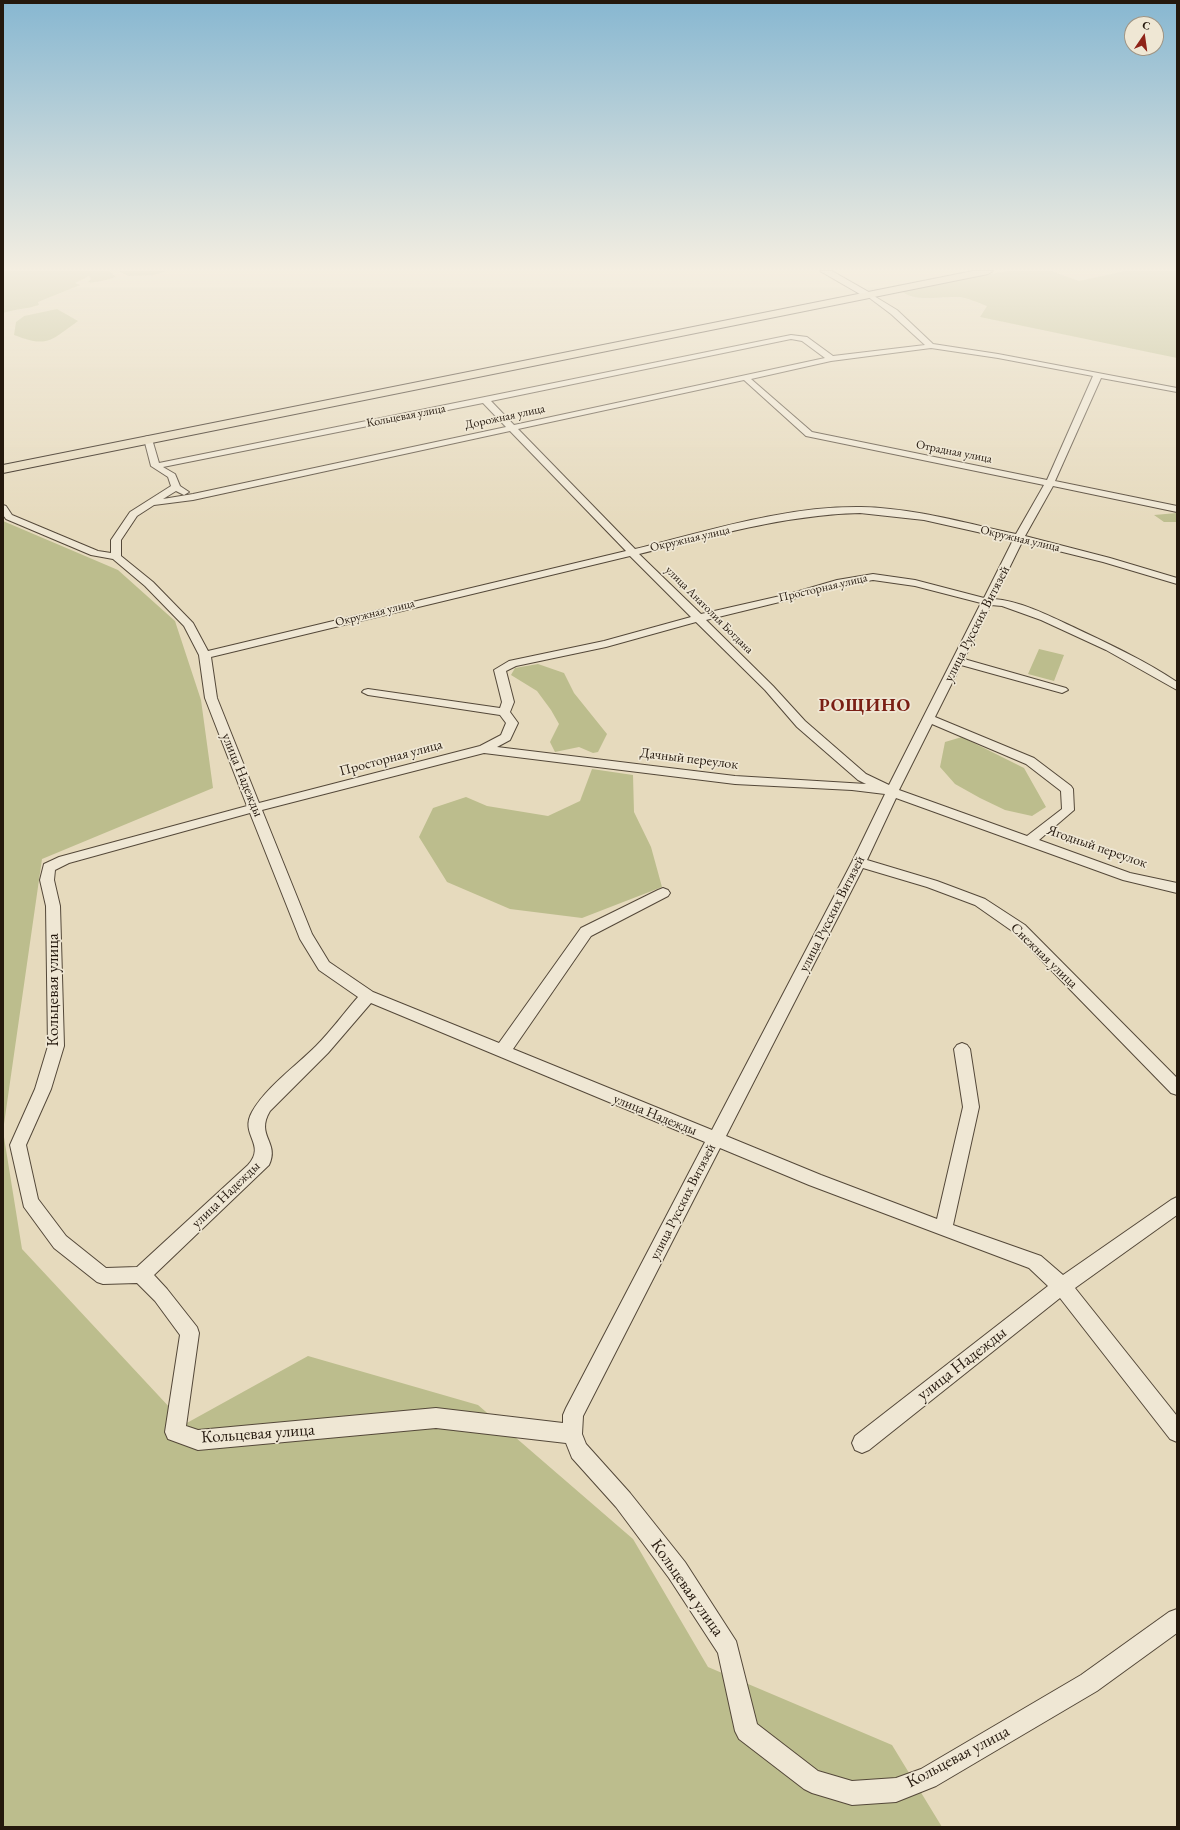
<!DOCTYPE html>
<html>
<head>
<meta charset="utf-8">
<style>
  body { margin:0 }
  #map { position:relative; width:1180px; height:1830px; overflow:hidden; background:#e6dabd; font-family:"EB Garamond",serif }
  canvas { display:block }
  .frame { position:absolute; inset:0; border:4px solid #24180d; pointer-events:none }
  .north { position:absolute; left:1124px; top:16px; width:40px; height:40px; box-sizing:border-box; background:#efe7d4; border:1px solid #9e9484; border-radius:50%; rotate:13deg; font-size:11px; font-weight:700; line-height:16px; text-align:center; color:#24180d }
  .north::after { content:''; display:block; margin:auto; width:14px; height:18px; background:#8f2418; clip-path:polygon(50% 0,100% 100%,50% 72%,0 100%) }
</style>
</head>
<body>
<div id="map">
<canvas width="1180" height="1830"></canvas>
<div class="frame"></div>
<div class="north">С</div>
</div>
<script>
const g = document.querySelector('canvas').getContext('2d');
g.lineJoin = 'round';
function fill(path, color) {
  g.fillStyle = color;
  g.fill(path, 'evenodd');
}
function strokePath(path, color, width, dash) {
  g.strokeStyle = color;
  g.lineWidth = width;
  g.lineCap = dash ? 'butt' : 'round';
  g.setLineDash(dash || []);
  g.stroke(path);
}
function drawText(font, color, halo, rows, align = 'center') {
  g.font = font + ' "EB Garamond",serif';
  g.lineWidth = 3.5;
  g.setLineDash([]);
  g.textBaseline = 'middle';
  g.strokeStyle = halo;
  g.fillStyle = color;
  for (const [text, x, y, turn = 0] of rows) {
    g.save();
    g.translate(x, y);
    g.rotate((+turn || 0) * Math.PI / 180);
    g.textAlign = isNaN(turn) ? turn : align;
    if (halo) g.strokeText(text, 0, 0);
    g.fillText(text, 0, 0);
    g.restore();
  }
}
fill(new Path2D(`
  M3,271H109L116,277C106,280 97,283 88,282L91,279L89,276L75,283L80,285L38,302L39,305C27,309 15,309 3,313Z
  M119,271H166L154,275L128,276Z
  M1008,271H1051L1079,281L1126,271H1177V358L980,317L987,306C978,303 967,297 957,297C939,296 914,303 900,290Z
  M57,309L78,321C50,341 48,348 14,335L16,322L24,316Z
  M1177,513V522H1164L1154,515Z
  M3,521L118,570L175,621L201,700L213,788L42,859L3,1131L22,1249L185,1424L308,1356L478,1405L633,1539L708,1667L892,1745L942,1827H3Z
  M1039,649L1064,655L1054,681L1028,674Z
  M538,664L564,673L574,693L607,734L598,752L593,753L579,747L555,752L550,742L559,724L551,710L537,691L511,675L515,668Z
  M962,737L1024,768L1046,807L1032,816L1005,810L980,798L955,784L940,767L945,742Z
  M592,769L633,775L634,812L651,847L662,887L582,918L510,909L447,882L419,837L433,808L466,797L487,806L548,816L580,801Z`), '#bcbd8d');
const street = new Path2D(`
  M869,293L897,310L933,344L998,354L1177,388V392L1101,378L1055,481L1177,506V512L1053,486L1025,536L1110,558L1177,578V584L1103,562L1022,542L994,599C1020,601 1048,615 1071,626C1107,643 1144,660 1177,682V690L1106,650L1041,620L1002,606L991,605L964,659L1066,688L1068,690L1062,693L961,665L935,717L1034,758L1071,786L1073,789L1074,810L1039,840L1130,873L1177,883V893L1123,880L896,798L867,860L937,881L985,899L1025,925L1177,1078V1095L1171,1093L1015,933L975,905L927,887L863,868L726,1136L821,1175L937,1219L963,1107L954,1049L957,1045L962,1043L967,1045L970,1049L979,1107L953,1225L1041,1256L1063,1275L1171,1200L1177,1197V1215L1075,1288L1177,1416V1442L1170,1439L1060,1298L869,1450L862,1453L855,1450L852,1443L855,1436L1048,1286L1029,1268L809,1185L720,1148L583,1416L582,1434L586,1444L630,1493L685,1562L736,1641L757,1724L818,1771L852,1781L896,1778L921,1769L1081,1675L1169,1612L1177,1609V1633L1097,1691L936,1786L896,1802L852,1805L812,1793L804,1789L739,1739L735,1731L718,1653L669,1578L616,1507L572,1458L566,1443L436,1428L198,1450L168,1439L165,1432L180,1335L155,1301L137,1283L103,1284L97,1282L54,1248L24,1207L10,1145L35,1089L48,1046L46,906L40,880L44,864L59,857L247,806L205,698L199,655L184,626L145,586L113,559L91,555L6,519L3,515V505L6,506L12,515L98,551L111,553V540L130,512L171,486L168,477L151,466L144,439L145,437L148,436L152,439L159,463L791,335L807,337L833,356L925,345L891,314L867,296L865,295ZM791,339L802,341L825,358L514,425L491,401ZM931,348L998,358L1093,376L1047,480L812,432L751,379L831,361ZM744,380L806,436L1044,485L1016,534C965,523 913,508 861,507C784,506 708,531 635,549L518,429ZM483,403L506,427L193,494L163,499L176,491L184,495L189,492L180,486L175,474L163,467ZM510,431L626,551L208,651L193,623L153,582L121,556V540L137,516L154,505L193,500ZM860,513L924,520L1013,540L984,598L915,580L873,574L837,580L789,594L701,614L639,554C713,536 784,515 860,513ZM630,556L691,617L604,641L509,661L494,670L502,702L500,708L368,689L364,690L362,692L368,695L500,715L506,723L501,735L480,746L259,803L217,698L211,657ZM873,580L915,586L981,603L889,785L866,774L805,721L773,686L706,620L796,598L838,586ZM696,622L765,690L797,727L858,780L866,784L735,776L497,747L510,740L518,723L510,712L514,702L506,671L516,666L606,647ZM932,724L1026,764L1061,791L1062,809L1027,836L899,790ZM484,753L735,784L852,790L885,794L852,862L712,1130L513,1049L591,936L668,896L670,893L668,890L663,888L658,890L581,928L499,1043L373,992L329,962L312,934L262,810ZM250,813L300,939L319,970L358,997C344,1013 331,1031 316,1046C296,1066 266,1087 252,1112C239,1135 267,1144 248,1165L137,1267L106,1268L66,1236L38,1199L26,1145L51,1089L64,1046L60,906L54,880L55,870L69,863ZM371,1003L705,1142L566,1408L563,1415V1423L436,1408L198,1430L186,1426L199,1333L197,1327L167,1289L154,1275L269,1165C280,1142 255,1136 270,1111L328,1053Z`);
const secondary = new Path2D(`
  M820,271H832L874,295L873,297H865Z`);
const highway = new Path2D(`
  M973,271H993L988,274L3,473V465Z`);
strokePath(street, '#544839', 2);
strokePath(secondary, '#24180d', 2);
strokePath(highway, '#24180d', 2);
fill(street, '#efe7d4');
fill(secondary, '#efe7d4');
fill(highway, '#e6dabd');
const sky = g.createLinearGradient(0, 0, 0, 527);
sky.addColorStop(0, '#87b7d1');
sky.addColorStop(0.51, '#f4eee1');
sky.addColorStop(1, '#f4eee100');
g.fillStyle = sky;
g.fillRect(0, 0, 1180, 527);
drawText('12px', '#24180d', '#efe7d4', [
  ["Кольцевая улица",406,416,-11],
  ["Дорожная улица",505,417,-12],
  ["Отрадная улица",954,452,11],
  ["Окружная улица",690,539,-13],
  ["Окружная улица",1020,539,13],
  ["Просторная улица",823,588,-13],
  ["улица Анатолия Богдана",709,610,45],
  ["Окружная улица",375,613,-14]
]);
drawText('14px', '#24180d', '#efe7d4', [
  ["улица Русских Витязей",977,624,-63],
  ["Просторная улица",391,758,-15],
  ["Дачный переулок",689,759,7],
  ["улица Надежды",242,775,68],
  ["Ягодный переулок",1097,847,19],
  ["улица Русских Витязей",832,914,-63],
  ["Снежная улица",1044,956,44],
  ["улица Надежды",655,1115,22],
  ["улица Надежды",226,1195,-44],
  ["улица Русских Витязей",683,1202,-63]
]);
drawText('17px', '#24180d', '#efe7d4', [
  ["Кольцевая улица",53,990,-90],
  ["улица Надежды",962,1364,-38],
  ["Кольцевая улица",258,1434,-4],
  ["Кольцевая улица",687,1588,55],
  ["Кольцевая улица",958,1757,-28]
]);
g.letterSpacing = '1px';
drawText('bold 18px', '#7a1f14', '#efe7d4', [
  ["РОЩИНО",865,706]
]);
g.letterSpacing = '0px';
</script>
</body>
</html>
